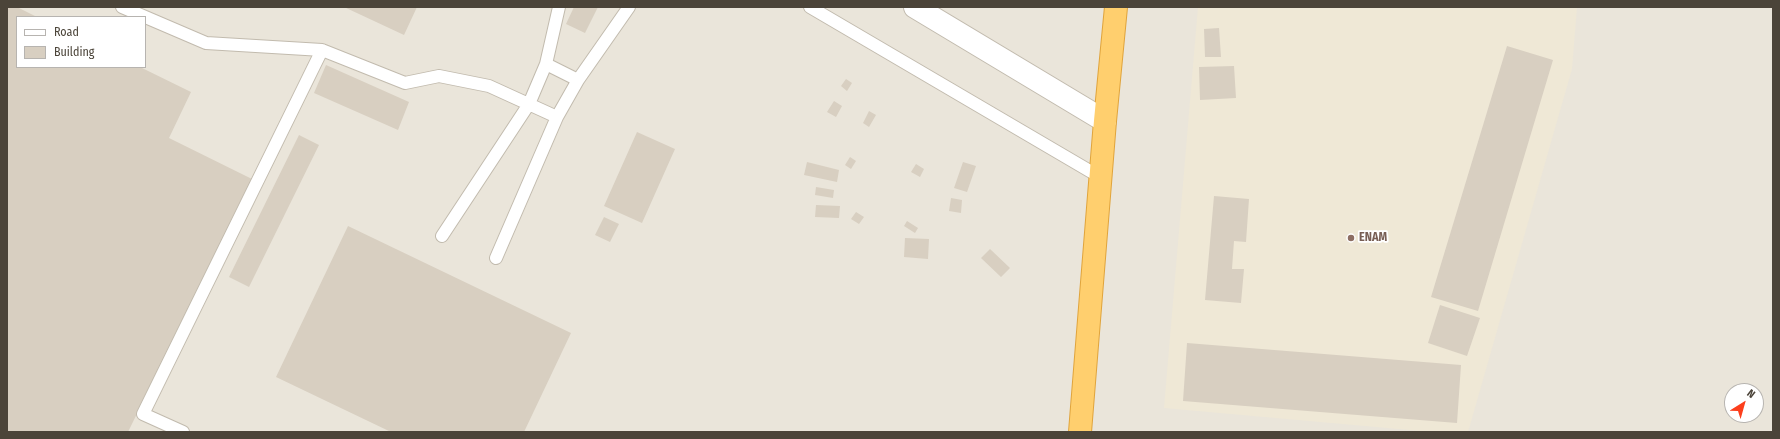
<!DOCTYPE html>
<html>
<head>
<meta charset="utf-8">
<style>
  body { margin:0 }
  #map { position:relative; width:1780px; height:439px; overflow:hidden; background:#f6f3ec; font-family:"Fira Sans Condensed",sans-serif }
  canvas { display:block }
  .frame { position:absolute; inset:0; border:8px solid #4b4439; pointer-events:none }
  .legend { position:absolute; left:16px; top:16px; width:130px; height:52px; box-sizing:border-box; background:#fff; border:1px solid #b7b4b0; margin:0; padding:5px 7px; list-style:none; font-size:12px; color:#4b4439 }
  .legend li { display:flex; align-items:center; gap:8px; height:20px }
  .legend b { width:20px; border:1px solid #b7b4b0 }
  .north { position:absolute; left:1724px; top:383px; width:40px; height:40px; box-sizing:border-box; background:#fff; border:1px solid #b7b4b0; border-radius:50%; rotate:37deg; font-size:11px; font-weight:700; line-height:16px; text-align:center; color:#4b4439 }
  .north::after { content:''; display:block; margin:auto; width:14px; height:18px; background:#fc3f1d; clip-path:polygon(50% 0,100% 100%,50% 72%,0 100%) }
</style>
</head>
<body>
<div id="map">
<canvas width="1780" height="439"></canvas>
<div class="frame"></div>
<ul class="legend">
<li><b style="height:5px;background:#fff"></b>Road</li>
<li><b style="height:11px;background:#d8cfc1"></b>Building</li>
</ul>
<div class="north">N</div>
</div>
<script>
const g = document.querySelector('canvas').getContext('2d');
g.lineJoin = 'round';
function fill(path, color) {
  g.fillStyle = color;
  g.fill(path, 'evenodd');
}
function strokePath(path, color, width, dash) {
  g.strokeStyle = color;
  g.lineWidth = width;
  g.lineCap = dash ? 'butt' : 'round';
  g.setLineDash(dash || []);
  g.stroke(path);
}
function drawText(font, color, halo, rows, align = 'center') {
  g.font = font + ' "Fira Sans Condensed",sans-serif';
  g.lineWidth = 3.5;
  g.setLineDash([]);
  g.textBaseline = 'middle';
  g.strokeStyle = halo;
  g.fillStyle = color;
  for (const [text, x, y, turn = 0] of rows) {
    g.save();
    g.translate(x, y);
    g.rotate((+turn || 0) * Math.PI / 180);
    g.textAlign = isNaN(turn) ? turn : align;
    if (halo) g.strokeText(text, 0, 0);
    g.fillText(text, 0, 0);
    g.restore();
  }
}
fill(new Path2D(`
  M7,7H1773V432H7ZM17,17H145V67H17ZM1732,391H1756V415H1732Z`), '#eae5da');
fill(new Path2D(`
  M1198,7H1577L1572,69L1468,432H1432L1164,408Z`), '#efe8d6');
fill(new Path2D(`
  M7,7H17L37,17H17V67H140L191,92L169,138L252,179L128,432H7Z
  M344,7H417L404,35Z
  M574,7H598L585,33L566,24Z
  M1219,28L1221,57H1205L1204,29Z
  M1507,46L1553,60L1478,311L1431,297Z
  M326,65L409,102L398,130L314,93Z
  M1234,66L1236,98L1200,100L1199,67Z
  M846,79L852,83L847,91L841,86Z
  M834,101L842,106L836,117L827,112Z
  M869,111L876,115L869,127L863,123Z
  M637,132L675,149L642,223L604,206Z
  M299,135L319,145L249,287L229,277Z
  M850,157L856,161L851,169L845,165Z
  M807,162L839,170L837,182L804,175Z
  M963,162L976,166L967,192L954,188Z
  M916,164L924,169L920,177L911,172Z
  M816,187L834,190L833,198L815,195Z
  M1214,196L1249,199L1246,242L1234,241L1232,269H1244L1241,303L1205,300Z
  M951,198L962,200L961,213L949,211Z
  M816,205L840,206L839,218L815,217Z
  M856,212L864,217L859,224L851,219Z
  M604,217L619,224L610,242L595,235Z
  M907,221L918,228L915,233L904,226Z
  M348,226L571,333L524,432H391L276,377Z
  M905,238L929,239L928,259L904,257Z
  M990,249L1010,268L1001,277L981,258Z
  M1440,305L1480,318L1467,356L1428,343Z
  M1187,343L1461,365L1457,423L1183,401Z`), '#d8cfc1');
const lane = new Path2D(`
  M122,7L206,43L322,50L405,83L439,76L489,86L557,117
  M810,7L1100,177
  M546,64L578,80
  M442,236L529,104L546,64L559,7
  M496,258L557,117L578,80L629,7
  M183,432L143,414L322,50`);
const street = new Path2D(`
  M915,7L1105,121`);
const highway = new Path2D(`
  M1080,432L1105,121L1116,7`);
strokePath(lane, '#c2bbae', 14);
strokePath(street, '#c2bbae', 24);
strokePath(highway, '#e0a43c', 24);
strokePath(lane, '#fff', 12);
strokePath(street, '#fff', 22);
strokePath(highway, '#ffcf6e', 22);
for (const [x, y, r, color] of [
  [1351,238,4,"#8d6e63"]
]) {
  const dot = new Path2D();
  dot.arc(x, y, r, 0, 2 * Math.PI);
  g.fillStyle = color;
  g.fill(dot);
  strokePath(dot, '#fff', 1.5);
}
drawText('bold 12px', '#785e54', '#fff', [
  ["ENAM",1359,238]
], 'left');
</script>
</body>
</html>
